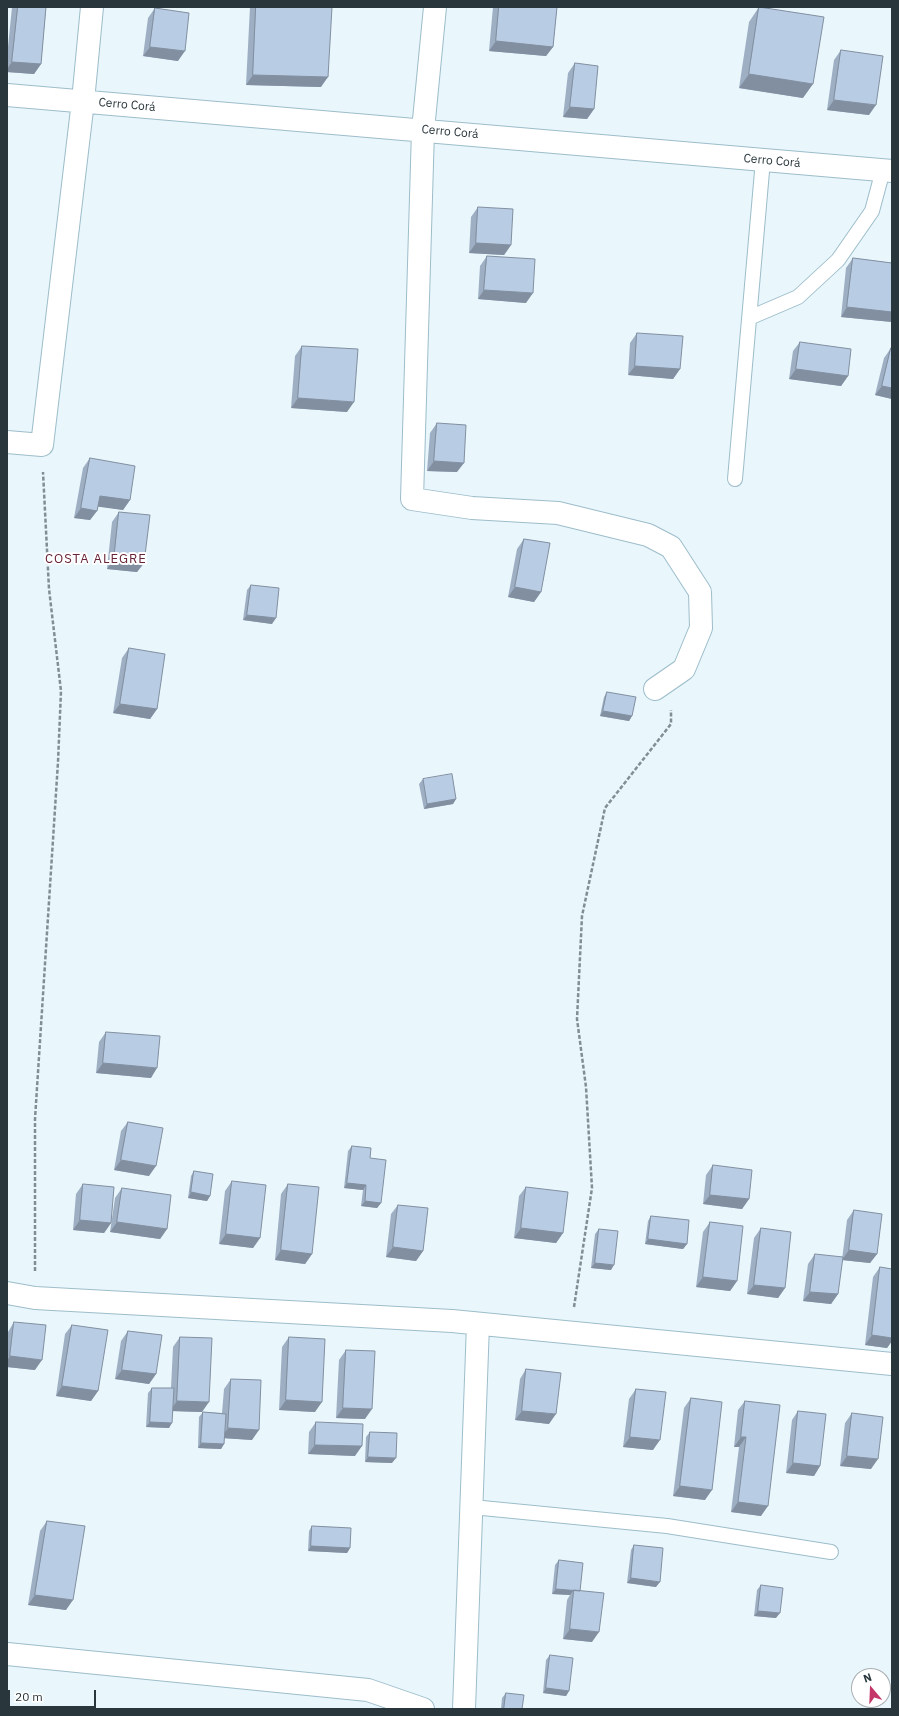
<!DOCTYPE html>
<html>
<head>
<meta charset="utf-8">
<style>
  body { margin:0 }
  #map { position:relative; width:899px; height:1716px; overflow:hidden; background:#e9f6fc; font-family:"IBM Plex Sans",sans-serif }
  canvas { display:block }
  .frame { position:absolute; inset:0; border:8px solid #29363b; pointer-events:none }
  .north { position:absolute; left:851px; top:1668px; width:40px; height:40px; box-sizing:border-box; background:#fff; border:1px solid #a9afb1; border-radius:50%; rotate:341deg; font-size:11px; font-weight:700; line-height:16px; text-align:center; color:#29363b }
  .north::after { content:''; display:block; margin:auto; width:14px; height:18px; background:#c33667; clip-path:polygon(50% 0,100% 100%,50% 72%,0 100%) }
  .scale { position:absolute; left:8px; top:1690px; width:88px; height:18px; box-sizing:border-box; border:2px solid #29363b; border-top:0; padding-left:5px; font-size:12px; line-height:14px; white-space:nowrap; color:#29363b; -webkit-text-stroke:3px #fff; paint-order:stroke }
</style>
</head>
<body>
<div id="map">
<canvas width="899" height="1716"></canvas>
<div class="frame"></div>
<div class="north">N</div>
<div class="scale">20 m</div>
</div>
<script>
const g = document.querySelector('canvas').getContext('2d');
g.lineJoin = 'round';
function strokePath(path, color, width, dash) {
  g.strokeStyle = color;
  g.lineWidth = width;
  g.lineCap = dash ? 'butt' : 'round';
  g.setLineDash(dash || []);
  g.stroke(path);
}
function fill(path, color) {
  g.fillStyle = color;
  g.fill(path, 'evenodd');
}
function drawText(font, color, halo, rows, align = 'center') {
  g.font = font + ' "IBM Plex Sans",sans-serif';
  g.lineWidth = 4;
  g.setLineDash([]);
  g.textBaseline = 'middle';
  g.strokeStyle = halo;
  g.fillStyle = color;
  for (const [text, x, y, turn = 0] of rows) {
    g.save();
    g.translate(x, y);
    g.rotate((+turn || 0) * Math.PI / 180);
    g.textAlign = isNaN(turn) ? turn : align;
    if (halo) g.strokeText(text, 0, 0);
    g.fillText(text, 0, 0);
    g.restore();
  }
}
const lane = new Path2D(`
  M749,318L798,297L838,260L872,211L883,170
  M735,479L763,160
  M472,1507L667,1526L831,1552`);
const street = new Path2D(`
  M435,7L423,130L412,499L472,508L558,513L648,535L671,547L700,592L701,628L684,669L655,689
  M7,95L892,171
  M7,442L42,445L83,101L92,7
  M7,1293L35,1298L452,1321L892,1364
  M7,1654L368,1690L423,1709
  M464,1709L478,1324`);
strokePath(lane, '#9dbdca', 16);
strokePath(street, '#9dbdca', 24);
strokePath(new Path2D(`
  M35,1271V1119L58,762L61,691L49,589L43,472
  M574,1307L592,1188L586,1087L577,1019L582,916L605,808L671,724V710`), '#818e94', 2.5, [4, 2]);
strokePath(lane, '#fff', 14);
strokePath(street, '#fff', 22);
fill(new Path2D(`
  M12,7H46L41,64L34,74L7,72V57Z
  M250,7H333L332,8L321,87L246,85Z
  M493,7H557L553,47L546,56L489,51Z
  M759,7L803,98L739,88L749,22Z
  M155,8L178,61L143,56L148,18Z
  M841,50L869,115L827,110L834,60Z
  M575,63L594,109L587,119L563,117L568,73Z
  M478,207L511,245L504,255L469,253L471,217Z
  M487,256L526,303L478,299L480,266Z
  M853,258L892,263V322L841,317L846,268Z
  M637,333L680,369L673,379L628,375L630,343Z
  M800,342L848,376L841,386L789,379L793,351Z
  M302,346L347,412L291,408L295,356Z
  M891,348H892V399L875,395L884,358Z
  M437,423L457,472L427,471L430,433Z
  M90,458L130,500L123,510L98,506L97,511L90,520L74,518L83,468Z
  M119,512L144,563L137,572L107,569L112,522Z
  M524,539L541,592L534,602L508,597L517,549Z
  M251,585L272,624L243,620L247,590Z
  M129,648L157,709L150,719L113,713L122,658Z
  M607,692L632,716L629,721L600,716L604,697Z
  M423,779L456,799L453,804L424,809L419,784Z
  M106,1032L151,1078L96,1073L99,1042Z
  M128,1122L149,1176L114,1170L121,1131Z
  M352,1146L370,1158L381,1203L377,1208L361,1206L363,1190L344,1188L348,1151Z
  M713,1165L749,1199L742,1209L703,1204L706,1175Z
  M194,1171L210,1196L207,1201L188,1198L191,1176Z
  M232,1181L260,1238L253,1248L219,1244L225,1191Z
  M83,1184L111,1223L104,1233L73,1230L76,1194Z
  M288,1184L312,1254L305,1264L275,1260L281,1194Z
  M526,1187L563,1233L556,1243L514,1238L519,1196Z
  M122,1188L167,1229L160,1239L110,1232L115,1198Z
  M398,1205L423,1251L416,1261L386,1257L391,1214Z
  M854,1210L877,1254L870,1263L842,1260L847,1220Z
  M651,1216L687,1244L683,1249L645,1244L648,1221Z
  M710,1222L737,1281L730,1291L696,1287L703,1232Z
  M761,1228L785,1288L778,1298L747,1294L754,1238Z
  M599,1229L611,1270L591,1268L595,1234Z
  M815,1254L838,1294L831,1304L803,1301L808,1264Z
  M880,1267L892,1269V1341L887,1348L865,1345L873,1277Z
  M14,1322L35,1370L7,1367L8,1332Z
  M72,1325L98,1391L91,1401L56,1396L65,1334Z
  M128,1331L156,1374L149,1384L115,1379L121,1341Z
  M180,1337L202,1412L173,1411L169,1428L146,1427L148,1393L152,1388H171L173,1347Z
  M289,1337L315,1412L279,1410L282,1347Z
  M346,1350L365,1419L336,1418L339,1360Z
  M526,1369L549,1424L515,1420L520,1379Z
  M231,1379L252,1440L224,1438V1444L221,1449L198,1448L199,1417L203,1412L222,1413L224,1389Z
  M636,1389L653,1450L623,1447L629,1399Z
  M691,1398L705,1500L673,1496L684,1408Z
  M745,1401L761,1516L731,1512L739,1447H734L738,1410Z
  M798,1411L820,1466L814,1476L786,1473L792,1420Z
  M852,1413L871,1469L840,1466L845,1423Z
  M316,1422L355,1456L308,1454L309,1432Z
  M370,1432L392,1463L365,1462L366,1437Z
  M47,1521L66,1610L28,1605L40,1531Z
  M312,1526L350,1548L347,1553L308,1551L309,1531Z
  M634,1545L656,1587L627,1583L631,1550Z
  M559,1560L580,1591L592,1642L563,1639L567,1600L570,1595L552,1594L555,1565Z
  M761,1585L776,1618L754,1616L757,1590Z
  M550,1655L569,1691L566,1696L543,1693L546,1660Z
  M506,1693L522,1709H501L502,1698Z`), '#9eafc4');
fill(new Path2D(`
  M496,41L553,47L546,56L489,51Z
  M150,47L185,51L178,61L143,56Z
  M12,62L41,64L34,74L7,72V69Z
  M749,74L813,84L803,98L739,88Z
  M253,75L328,77L321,87L246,85Z
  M834,100L876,105L869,115L827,110Z
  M570,107L594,109L587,119L563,117Z
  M476,243L511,245L504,255L469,253Z
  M484,290L533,293L526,303L478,299Z
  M847,307L892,312V322L841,317Z
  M635,366L680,369L673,379L628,375Z
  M796,369L848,376L841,386L789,379Z
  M882,386L892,388V399L875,395Z
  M298,398L354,402L347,412L291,408Z
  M434,461L464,463L457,472L427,471Z
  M100,496L130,500L123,510L93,506Z
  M81,508L97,511L90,520L74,518Z
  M114,559L144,563L137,572L107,569Z
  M515,587L541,592L534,602L508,597Z
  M247,615L276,618L272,624L243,620Z
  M120,704L157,709L150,719L113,713Z
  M603,711L632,716L629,721L600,716Z
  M456,799L453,804L424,809L427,804Z
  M103,1063L157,1068L151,1078L96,1073Z
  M121,1160L156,1166L149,1176L114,1170Z
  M347,1183L366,1185L363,1190L344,1188Z
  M191,1192L210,1196L207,1201L188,1198Z
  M710,1195L749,1199L742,1209L703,1204Z
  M365,1201L381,1203L377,1208L361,1206Z
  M80,1220L111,1223L104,1233L73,1230Z
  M117,1222L167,1229L160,1239L110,1232Z
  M521,1228L563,1233L556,1243L514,1238Z
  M226,1234L260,1238L253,1248L219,1244Z
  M648,1239L687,1244L683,1249L645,1244Z
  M393,1247L423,1251L416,1261L386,1257Z
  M281,1250L312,1254L305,1264L275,1260Z
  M849,1250L877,1254L870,1263L842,1260Z
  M595,1263L614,1265L611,1270L591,1268Z
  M703,1277L737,1281L730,1291L696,1287Z
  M754,1285L785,1288L778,1298L747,1294Z
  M810,1292L838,1294L831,1304L803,1301Z
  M872,1335L892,1338V1341L887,1348L865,1345Z
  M10,1356L42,1360L35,1370L7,1367V1361Z
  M122,1370L156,1374L149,1384L115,1379Z
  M62,1386L98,1391L91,1401L56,1396Z
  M286,1400L322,1402L315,1412L279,1410Z
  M177,1401L209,1402L202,1412L170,1411Z
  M343,1408L372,1409L365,1419L336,1418Z
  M522,1411L556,1414L549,1424L515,1420Z
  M150,1422L172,1423L169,1428L146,1427Z
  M228,1428L259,1430L252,1440L221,1438Z
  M630,1437L660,1440L653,1450L623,1447Z
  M741,1437H746L739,1447H734Z
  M201,1443L224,1444L221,1449L198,1448Z
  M315,1445L362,1446L355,1456L308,1454Z
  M847,1456L878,1459L871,1469L840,1466Z
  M368,1457L396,1458L392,1463L365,1462Z
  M793,1463L820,1466L814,1476L786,1473Z
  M680,1486L712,1490L705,1500L673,1496Z
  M738,1502L768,1506L761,1516L731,1512Z
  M311,1546L350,1548L347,1553L308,1551Z
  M631,1578L660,1582L656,1587L627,1583Z
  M556,1589L574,1590L570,1595L552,1594Z
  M35,1595L73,1600L66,1610L28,1605Z
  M758,1611L780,1613L776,1618L754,1616Z
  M570,1629L599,1632L592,1642L563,1639Z
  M546,1688L569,1691L566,1696L543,1693Z`), '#818fa0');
const building = new Path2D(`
  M18,7H46L41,64L12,62Z
  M256,7H332L328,77L253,75Z
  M499,7H557L553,47L496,41Z
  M759,7L824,17L813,84L749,74Z
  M155,8L189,13L185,51L150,47Z
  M841,50L883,56L876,105L834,100Z
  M575,63L598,66L594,109L570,107Z
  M478,207L513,209L511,245L476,243Z
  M487,256L535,259L533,293L484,290Z
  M853,258L892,263V312L847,307Z
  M637,333L683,336L680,369L635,366Z
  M800,342L851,349L848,376L796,369Z
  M302,346L358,349L354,402L298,398Z
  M891,348H892V388L882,386Z
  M437,423L466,425L464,463L434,461Z
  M90,458L135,466L130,500L100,496L97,511L81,508Z
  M119,512L150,515L144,563L114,559Z
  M524,539L550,543L541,592L515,587Z
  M251,585L279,588L276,618L247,615Z
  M129,648L165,654L157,709L120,704Z
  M607,692L636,697L632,716L603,711Z
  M452,774L456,799L427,804L423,779Z
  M106,1032L160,1036L157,1068L103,1063Z
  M128,1122L163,1128L156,1166L121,1160Z
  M352,1146L371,1148L370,1158L386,1160L381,1203L365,1201L366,1185L347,1183Z
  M713,1165L752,1170L749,1199L710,1195Z
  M194,1171L213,1174L210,1196L191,1192Z
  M232,1181L266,1185L260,1238L226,1234Z
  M83,1184L114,1187L111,1223L80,1220Z
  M288,1184L319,1187L312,1254L281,1250Z
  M526,1187L568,1192L563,1233L521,1228Z
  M122,1188L171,1195L167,1229L117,1222Z
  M398,1205L428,1208L423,1251L393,1247Z
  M854,1210L882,1214L877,1254L849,1250Z
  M651,1216L689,1220L687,1244L648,1239Z
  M710,1222L743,1226L737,1281L703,1277Z
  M761,1228L791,1232L785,1288L754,1285Z
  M599,1229L618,1231L614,1265L595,1263Z
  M815,1254L843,1257L838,1294L810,1292Z
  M880,1267L892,1269V1338L872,1335Z
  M14,1322L46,1325L42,1360L10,1356Z
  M72,1325L108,1330L98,1391L62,1386Z
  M128,1331L162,1335L156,1374L122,1370Z
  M180,1337L212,1338L209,1402L177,1401Z
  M289,1337L325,1339L322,1402L286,1400Z
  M346,1350L375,1351L372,1409L343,1408Z
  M526,1369L561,1373L556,1414L522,1411Z
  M231,1379L261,1380L259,1430L228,1428Z
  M152,1388H174L172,1423L150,1422Z
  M636,1389L666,1392L660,1440L630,1437Z
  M691,1398L722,1402L712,1490L680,1486Z
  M745,1401L780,1405L768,1506L738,1502L746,1437H741Z
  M798,1411L826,1414L820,1466L793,1463Z
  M203,1412L226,1414L224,1444L201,1443Z
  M852,1413L883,1417L878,1459L847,1456Z
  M316,1422L363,1424L362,1446L315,1445Z
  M370,1432L397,1433L396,1458L368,1457Z
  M47,1521L85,1526L73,1600L35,1595Z
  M312,1526L351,1528L350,1548L311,1546Z
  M634,1545L663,1548L660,1582L631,1578Z
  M559,1560L583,1563L580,1591L556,1589Z
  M761,1585L783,1588L780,1613L758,1611Z
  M574,1590L604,1593L599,1632L570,1629Z
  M550,1655L573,1658L569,1691L546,1688Z
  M506,1693L524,1695L522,1709H504Z`);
fill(building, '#b8cce4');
strokePath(building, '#818fa0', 1);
drawText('12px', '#29363b', '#fff', [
  ["Cerro Corá",127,105,5],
  ["Cerro Corá",450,132,5],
  ["Cerro Corá",772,161,5]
]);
g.letterSpacing = '1px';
drawText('13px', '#672338', '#fff', [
  ["COSTA ALEGRE",96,559]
]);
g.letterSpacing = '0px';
</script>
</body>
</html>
